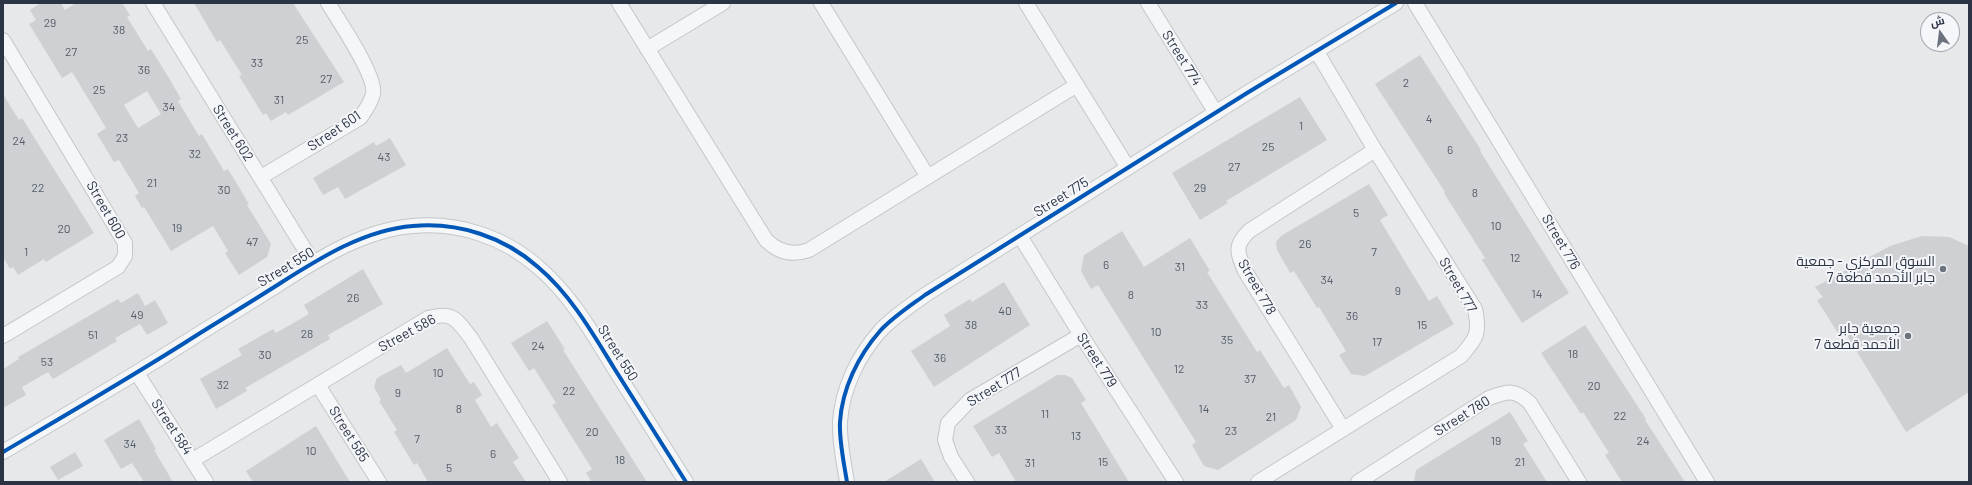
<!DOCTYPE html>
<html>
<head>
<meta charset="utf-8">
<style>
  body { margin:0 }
  #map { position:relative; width:1972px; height:485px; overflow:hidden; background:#e6e8ea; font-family:Barlow,Cairo,sans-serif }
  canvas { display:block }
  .frame { position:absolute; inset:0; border:4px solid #2b3445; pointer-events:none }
  .north { position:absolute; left:1920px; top:12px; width:40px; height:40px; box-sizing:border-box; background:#f4f6f9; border:1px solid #a4a8b1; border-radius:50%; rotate:346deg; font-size:11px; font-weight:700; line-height:16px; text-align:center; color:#2b3445 }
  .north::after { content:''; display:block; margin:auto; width:14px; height:18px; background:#6c737f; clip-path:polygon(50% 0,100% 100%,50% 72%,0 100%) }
</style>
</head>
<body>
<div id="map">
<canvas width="1972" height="485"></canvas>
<div class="frame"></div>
<div class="north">ش</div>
</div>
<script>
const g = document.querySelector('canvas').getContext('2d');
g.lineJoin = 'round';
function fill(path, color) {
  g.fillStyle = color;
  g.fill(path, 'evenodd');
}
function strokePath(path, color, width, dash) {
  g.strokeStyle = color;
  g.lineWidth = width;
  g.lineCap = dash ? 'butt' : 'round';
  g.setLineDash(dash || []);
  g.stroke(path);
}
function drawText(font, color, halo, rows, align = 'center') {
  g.font = font + ' Barlow,Cairo,sans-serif';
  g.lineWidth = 4;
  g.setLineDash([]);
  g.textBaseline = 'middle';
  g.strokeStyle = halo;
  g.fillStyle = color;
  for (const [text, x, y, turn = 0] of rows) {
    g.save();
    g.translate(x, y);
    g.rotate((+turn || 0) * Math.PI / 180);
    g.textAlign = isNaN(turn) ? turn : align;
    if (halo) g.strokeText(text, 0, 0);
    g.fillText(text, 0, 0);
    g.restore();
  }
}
fill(new Path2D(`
  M41,3H61L65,10L76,3H122L130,15L127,17L148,51L151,49L169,78L181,99L178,101L199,136L202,134L224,171L228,169L249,204L247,205L271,244L267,257L239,275L225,253L228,251L213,226L171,251L144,207L142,208L135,196L139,193L119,160L114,162L97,134L106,128L72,72L62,78L29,24L36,20L30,10ZM147,91L161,114L138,128L124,105Z
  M194,3H293L344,82L288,115L286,112L271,121L266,113L263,115L239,76L242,75L220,40L217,42Z
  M1420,55L1481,150L1480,151L1569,293L1522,323L1482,260L1485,258L1444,193L1445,192L1375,84Z
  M3,94L19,120L22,118L94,233L46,262L44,259L18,275L13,267L10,269L3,257Z
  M1300,97L1327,140L1226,201L1228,203L1200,220L1172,173Z
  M390,138L406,165L345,199L338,187L323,195L313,178L374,142L376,146Z
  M1369,184L1388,215L1380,220L1407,265L1429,301L1437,296L1454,324L1365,376L1351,374L1339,355L1346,351L1319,307L1317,308L1294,271L1290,273L1277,250L1276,242L1281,236Z
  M1122,231L1144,267L1190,238L1210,271L1207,272L1257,352L1260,350L1284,388L1289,385L1301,407L1296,420L1218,470L1204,466L1192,445L1196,442L1098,285L1091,289L1081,271L1084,255Z
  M1922,236L1949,237L1969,246V392L1906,432L1846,334L1841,338L1817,300L1823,297L1815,287L1890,246Z
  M363,269L383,304L328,335L330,339L245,388L247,391L216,409L200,379L242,355L238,349L273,329L276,333L309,314L304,305Z
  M1004,282L1030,325L934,387L911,351L950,326L944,315L970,299L972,302Z
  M138,293L145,306L155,300L168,323L147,335L140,324L115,338L117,341L53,379L48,372L22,387L26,395L3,408V369L19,359L18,357L118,299L121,303Z
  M547,321L565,349L563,350L647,482H592L586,473L592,469L552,405L556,403L534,368L529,371L511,343Z
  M1585,325L1646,419L1645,420L1685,482H1622L1605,455L1609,453L1583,412L1581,414L1541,353Z
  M447,348L470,384L474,382L482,395L475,400L491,427L497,423L519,458L513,462L526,482H428L417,463L414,465L394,432L397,430L379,401L381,400L374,387L377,378L401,365L406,373Z
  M1057,375H1065L1072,378L1086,400L1081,403L1129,482H1016L999,453L992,457L973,426Z
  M1510,412L1528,441L1523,444L1547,482H1414L1416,470Z
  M139,419L156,449L154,450L173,482H144L132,463L121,469L104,440Z
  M316,426L350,482H253L246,471Z
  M75,452L83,466L58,480L50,467Z
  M921,459L935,482H884Z`), '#ced0d3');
const minor = new Path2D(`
  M153,3L313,263
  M619,3L766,240C778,252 792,256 809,250L1077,85
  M821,3L928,177
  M1026,3L1128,168
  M1148,3L1216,113
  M1415,3L1707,482
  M3,40L125,243V256L118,267L3,336
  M647,49L723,3
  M261,177L360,118C365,111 371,103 373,94C377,76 338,20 328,3
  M1020,236L1081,335L1176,482
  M137,373L206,482
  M318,385L379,482
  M1343,429L1245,271C1237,252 1234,246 1249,231L1375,150
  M3,452C64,416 126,380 186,342C214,324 243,307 271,289C314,262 361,230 413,226C459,222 504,237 538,267C570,294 592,332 614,368C638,406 662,444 686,482
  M193,460L428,318C453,311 456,319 471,338L560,482
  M847,482C844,463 839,441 840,422C842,389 858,356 880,331C893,317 910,306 925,295L1247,93L1396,3
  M967,482L951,457L945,440L948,423L970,400L1081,335
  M1258,482L1461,356C1477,338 1480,333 1475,309L1375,150L1317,52
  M1358,482L1489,398C1508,391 1515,389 1530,403L1579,482`);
strokePath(minor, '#c4c6c8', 16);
strokePath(minor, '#f5f6f7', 14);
strokePath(new Path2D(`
  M3,452C64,416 126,380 186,342C214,324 243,307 271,289C314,262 361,230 413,226C459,222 504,237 538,267C570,294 592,332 614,368C638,406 662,444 686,482
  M847,482C844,463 839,441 840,422C842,389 858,356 880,331C893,317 910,306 925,295L1247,93L1396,3`), '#0057b8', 4);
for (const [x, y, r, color] of [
  [1943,269,4,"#6c737f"],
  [1908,336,4,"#6c737f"]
]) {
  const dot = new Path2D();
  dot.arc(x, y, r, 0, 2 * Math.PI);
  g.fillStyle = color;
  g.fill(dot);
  strokePath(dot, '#f4f6f9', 1.5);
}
drawText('12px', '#545c69', null, [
  ["29",50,23],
  ["38",119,30],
  ["25",302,40],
  ["27",71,52],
  ["33",257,63],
  ["36",144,70],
  ["27",326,79],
  ["2",1406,83],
  ["25",99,90],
  ["31",279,100],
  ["34",169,107],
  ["4",1429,119],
  ["1",1301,126],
  ["23",122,138],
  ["24",19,141],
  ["25",1268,147],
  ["6",1450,150],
  ["32",195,154],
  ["43",384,157],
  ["27",1234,167],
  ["21",152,183],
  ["22",38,188],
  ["29",1200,188],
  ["30",224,190],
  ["8",1475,193],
  ["5",1356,213],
  ["10",1496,226],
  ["19",177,228],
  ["20",64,229],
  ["47",252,242],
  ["26",1305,244],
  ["1",26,252],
  ["7",1374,252],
  ["12",1515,258],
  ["6",1106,265],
  ["31",1180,267],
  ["34",1327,280],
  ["9",1398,291],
  ["14",1537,294],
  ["8",1131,295],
  ["26",353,298],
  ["33",1202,305],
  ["40",1005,311],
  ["49",137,315],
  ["36",1352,316],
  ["38",971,325],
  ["15",1422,325],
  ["10",1156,332],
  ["28",307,334],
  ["51",93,335],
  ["35",1227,340],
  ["17",1377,342],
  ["24",538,346],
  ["18",1573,354],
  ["30",265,355],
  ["36",940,358],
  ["53",47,362],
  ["12",1179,369],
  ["10",438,373],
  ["37",1250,379],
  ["32",223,385],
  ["20",1594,386],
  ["22",569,391],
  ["9",398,393],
  ["8",459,409],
  ["14",1204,409],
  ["11",1045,414],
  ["22",1620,416],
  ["21",1271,417],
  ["33",1001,430],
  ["23",1231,431],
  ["20",592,432],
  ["13",1076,436],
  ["7",417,439],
  ["19",1496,441],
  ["24",1643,441],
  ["34",130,444],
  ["10",311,451],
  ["6",493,454],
  ["18",620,460],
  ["15",1103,462],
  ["21",1520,462],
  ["31",1030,463],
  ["5",449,468]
]);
drawText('14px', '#2b3445', '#f4f6f9', [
  ["Street 774",1182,58,58],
  ["Street 601",334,131,-34],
  ["Street 602",233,133,58],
  ["Street 775",1061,197,-32],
  ["Street 600",106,210,60],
  ["Street 776",1561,242,59],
  ["Street 550",286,267,-31],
  ["Street 777",1458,285,60],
  ["Street 778",1257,287,60],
  ["Street 586",407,333,-29],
  ["Street 550",618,353,58],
  ["Street 779",1097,360,57],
  ["Street 777",994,387,-32],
  ["Street 780",1462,416,-32],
  ["Street 584",172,427,57],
  ["Street 585",349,434,58]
]);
drawText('14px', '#2b3445', '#f4f6f9', [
  ["السوق المركزي - جمعية",1935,261],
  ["جابر الأحمد قطعة 7",1935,277],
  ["جمعية جابر",1900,328],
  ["الأحمد قطعة 7",1900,344]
], 'right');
</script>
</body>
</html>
